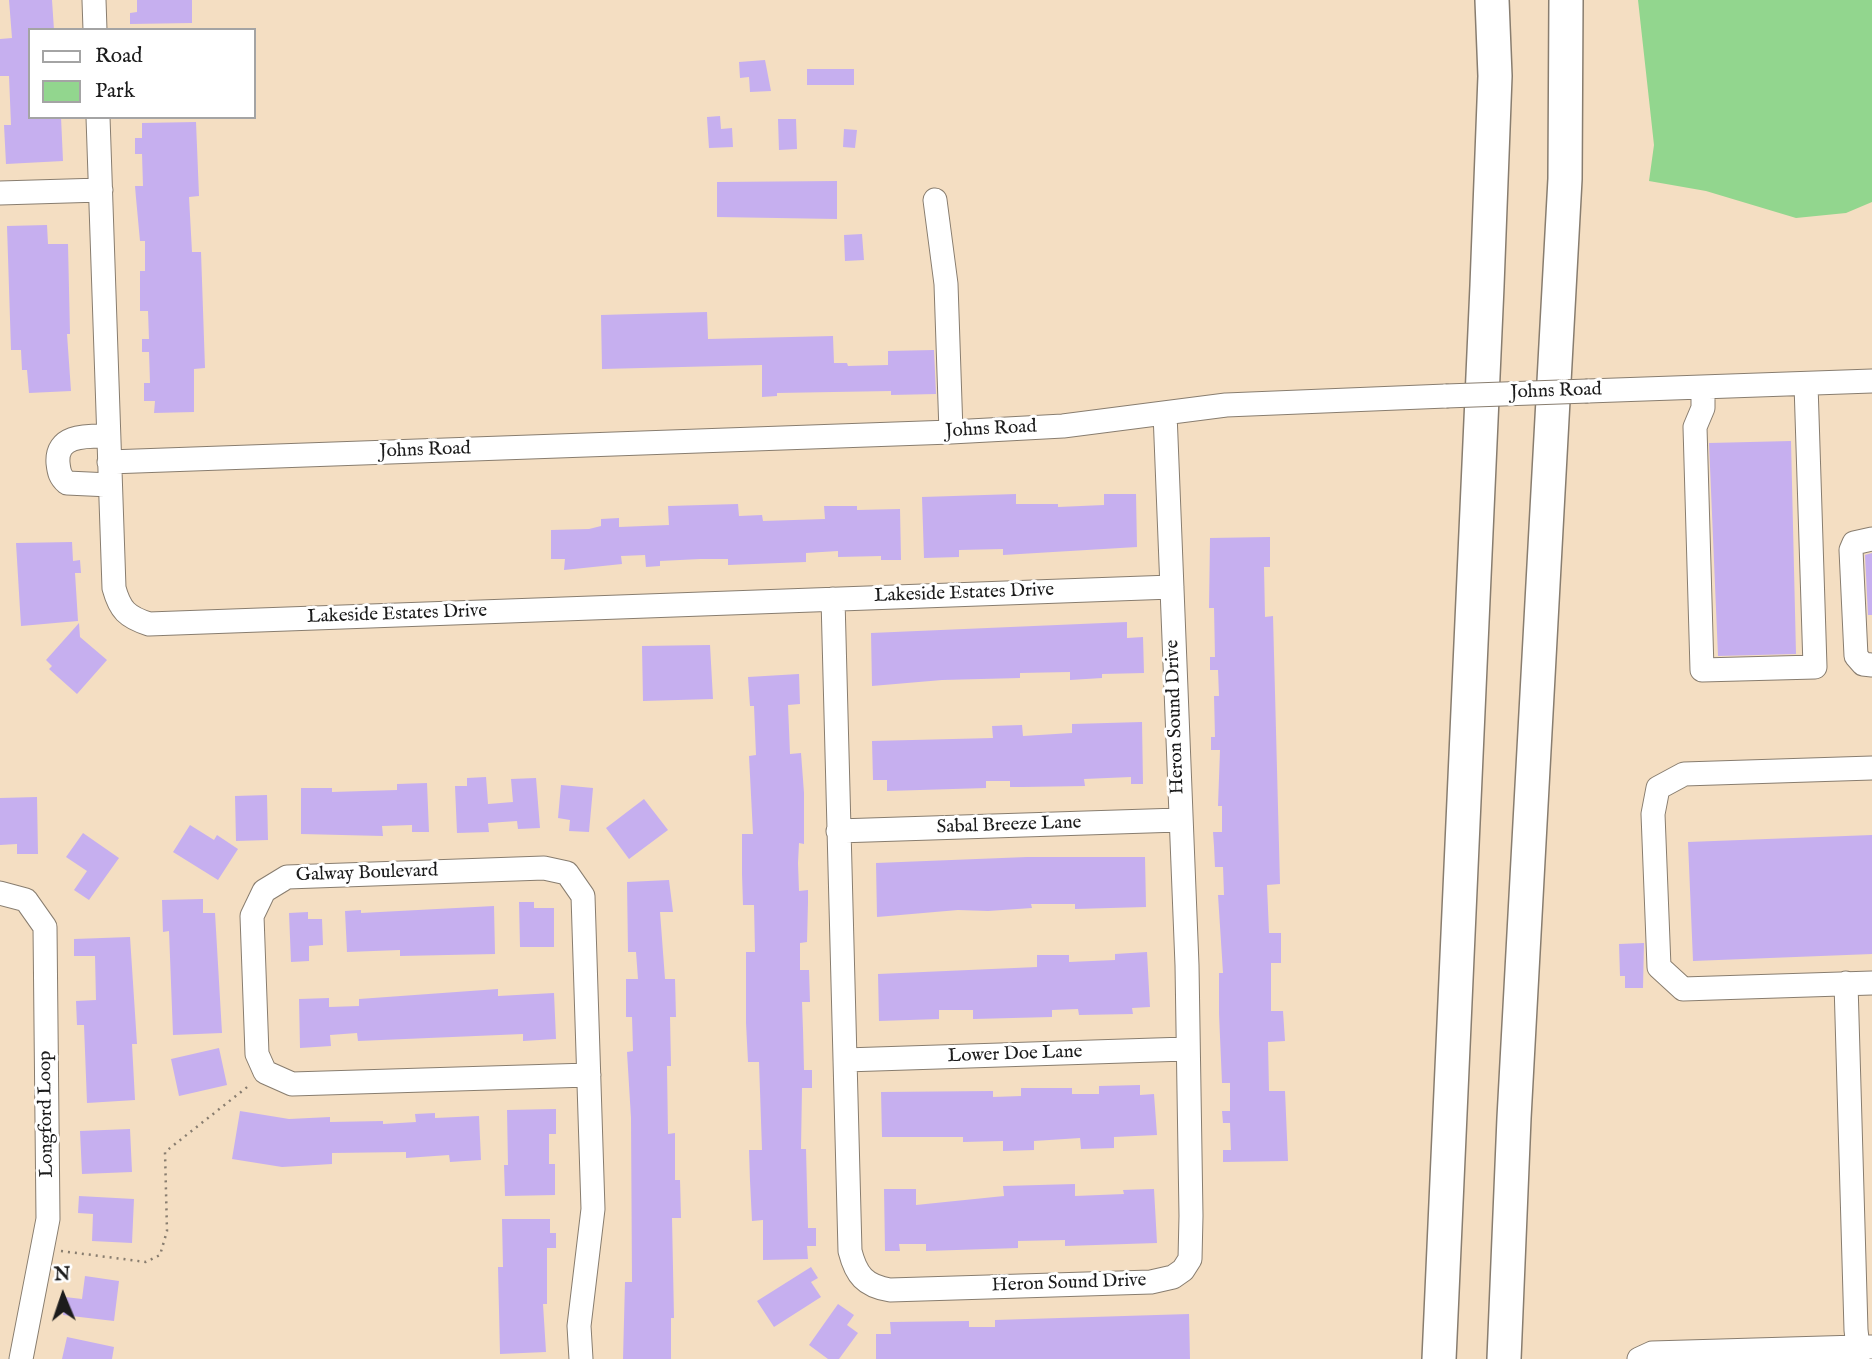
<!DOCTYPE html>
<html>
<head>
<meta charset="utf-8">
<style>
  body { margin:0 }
  #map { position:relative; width:1872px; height:1359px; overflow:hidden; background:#f4dec2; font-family:"IM FELL English",serif }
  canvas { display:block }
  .legend { position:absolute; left:28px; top:28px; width:228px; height:91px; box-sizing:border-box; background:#fff; border:2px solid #a4a4a4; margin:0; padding:9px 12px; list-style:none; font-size:21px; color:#1c1c1c }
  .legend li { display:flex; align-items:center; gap:14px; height:35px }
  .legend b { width:35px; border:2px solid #a4a4a4 }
  .north { position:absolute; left:28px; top:1261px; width:70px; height:70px; -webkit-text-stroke:5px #fff; paint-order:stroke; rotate:358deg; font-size:19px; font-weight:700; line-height:28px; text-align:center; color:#1c1c1c }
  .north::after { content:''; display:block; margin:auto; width:24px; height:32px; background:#1c1c1c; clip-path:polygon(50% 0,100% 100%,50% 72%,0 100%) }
</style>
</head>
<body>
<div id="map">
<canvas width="1872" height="1359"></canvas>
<ul class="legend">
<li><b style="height:9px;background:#fff"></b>Road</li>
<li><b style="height:19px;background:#92d68e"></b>Park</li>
</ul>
<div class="north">N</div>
</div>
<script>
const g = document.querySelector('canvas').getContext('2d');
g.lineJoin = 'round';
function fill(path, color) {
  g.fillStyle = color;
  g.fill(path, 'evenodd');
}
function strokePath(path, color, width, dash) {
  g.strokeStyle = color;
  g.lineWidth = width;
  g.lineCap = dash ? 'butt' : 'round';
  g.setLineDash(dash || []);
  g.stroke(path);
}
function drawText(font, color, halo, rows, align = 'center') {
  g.font = font + ' "IM FELL English",serif';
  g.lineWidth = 6;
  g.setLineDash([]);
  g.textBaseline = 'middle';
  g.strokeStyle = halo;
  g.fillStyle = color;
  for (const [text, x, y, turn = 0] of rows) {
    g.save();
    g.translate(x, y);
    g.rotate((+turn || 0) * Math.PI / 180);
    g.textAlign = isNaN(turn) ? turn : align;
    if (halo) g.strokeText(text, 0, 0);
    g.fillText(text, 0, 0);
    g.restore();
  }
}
fill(new Path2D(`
  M1638,0H1872V202L1846,213L1796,218L1706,191L1649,181L1654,145Z`), '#92d68e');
fill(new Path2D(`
  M9,0H52L54,30H30V117H61L63,161L6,164L4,125H11L9,76H0V39L12,38Z
  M137,0H192V23L130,24V13L137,12Z
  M765,60L771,91L750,92L749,77L740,78L739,62Z
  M807,69H854V85H807Z
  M720,116L721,129L732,128L733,147L709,148L707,117Z
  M778,119H796L797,149L779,150Z
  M196,122L199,196L189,197L192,252H201L205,368L194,369V412L154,413L155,401H144V383H150L149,352H142V339H149L148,311H140V271H145V241H140L136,198L135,186H143L142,154H135V138H142V123Z
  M844,129L857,130L855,148L843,147Z
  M837,181V219L717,217V182Z
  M47,225L48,244H68L70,334H67L71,391L29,393L27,370H22L21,350H11L7,226Z
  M862,234L864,260L845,261L844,235Z
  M707,312L708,339L833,336L834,363H847L848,366L888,365V351L934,350L936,394L891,395V391L777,393V396L762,397V365L602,369L601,315Z
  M1791,441L1796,654L1718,656L1709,443Z
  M1016,494V504H1058V507L1104,505V494H1136L1137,547L1003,555V549L959,550V557L924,558L922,497Z
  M738,504L739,516L762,515L763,521L825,519L824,506H857V510L900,509L901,560H881V556L838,557V551L806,553V562L728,565V559H700L660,561V566L646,567L645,555L621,556L622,564L564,570L565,559H551V530L589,529L601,526V519L619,518V527L669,525L668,506Z
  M1270,537V567H1264L1265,617L1273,616L1280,884L1267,885L1269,933H1281V963H1271V1011H1283L1285,1041L1268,1042L1269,1091H1285L1288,1161L1223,1162V1150H1231L1230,1123H1223L1222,1111H1230V1083H1222L1219,1014V973H1223L1218,895H1224L1223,867H1215L1214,846L1213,832H1222V806H1218L1220,750H1211V737H1215L1214,696H1219L1218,670H1210V657H1215L1214,608H1209L1210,538Z
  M72,542L73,561L80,560L81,573H75L78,621L21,626L16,543Z
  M1872,553V615H1868L1865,555Z
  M1127,622V638L1143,637L1144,673L1102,674V678L1070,680V672L1020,673V678L942,680L872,686L871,633Z
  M79,623L80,637L107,660L77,694L49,669L52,666L46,660Z
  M710,645L713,699L643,701L642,646Z
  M799,674L800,704L788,705L790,754L801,753L804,793V844L799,843L798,863L799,891L808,890V902L807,942L800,943V970H809L810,1002H802L803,1030L804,1070H812V1088H802L801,1149H806L808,1228H816V1246H807L808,1259L763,1260V1220L752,1221L750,1181L749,1150H762L759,1062H748L746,1023V952H755L754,905H743L742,874V834H753L749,756L756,755L754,706H750L748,677Z
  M1142,722L1143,784H1131V777L1084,779L1085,786L1023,787H1010V781H986V788L887,791V780H873L872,741L993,738L992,726L1022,725L1023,736L1072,733V724Z
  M486,777L488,804L513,802L511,779L536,778L540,828L518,829L517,821L488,823L489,832L457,833L455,786H467V778Z
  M427,783L429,832H412V825L382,826L383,836L301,834V788H332V792L397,790V784Z
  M561,785L593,788L589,832L569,831L570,820L558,818Z
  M267,795L268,840L236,841L235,796Z
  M37,797L38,854H17V844L0,845V798Z
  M644,799L668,830L629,859L606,828Z
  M190,825L214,840L217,835L238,849L218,880L173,852Z
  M83,833L119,858L89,900L74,890L87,871L66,857Z
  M1872,835V954L1693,961L1688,842Z
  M1027,857H1145L1146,907L1075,909V904H1031L1032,908L988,911L958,910L877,917L876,863Z
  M669,880L673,912H660L665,979H675L676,1017H670L671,1066H667L668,1134L675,1133V1180H680L681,1218H672L674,1318H671V1359H623L625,1282H632L631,1118L627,1052L633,1051L632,1017H626V979H638L636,952H628L627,882Z
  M203,899V913H215L222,1033L173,1035L169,931L163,932L162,900Z
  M519,902H534V908H554V947H520Z
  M494,906L495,954L400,956V950L347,952L345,911L361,910V913Z
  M308,912V919H322L323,945L309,946V961L291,962L289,913Z
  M130,937L137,1044H132L135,1100L87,1103L84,1025H77L76,1001L96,1000L95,956H74V939Z
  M1644,943L1643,988H1625V976H1620L1619,944Z
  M1147,952L1150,1007L1132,1008L1133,1014L1079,1015L1078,1009L1052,1010V1017L973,1019V1010H939V1019L879,1021L878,974L1037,967V955H1069V962L1115,960V954Z
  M498,989V996L554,993L556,1039L523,1041V1034L358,1041L357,1033L330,1035L331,1046L300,1048L299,999L329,998V1007L359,1006V999Z
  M219,1048L227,1085L179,1096L171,1059Z
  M1140,1085V1095L1154,1094L1157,1135L1114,1137V1148L1081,1149L1080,1138L1034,1141V1150L1003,1151V1141L963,1142V1137H882L881,1092L993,1091V1097L1021,1096V1088H1072V1094H1099V1086Z
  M556,1109V1134H549V1164H555V1195L505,1196L504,1165H508L507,1110Z
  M240,1111L289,1119L330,1117V1122L383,1121V1124L416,1122L415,1114L435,1113V1118L479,1116L481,1160L450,1162L449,1155L406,1158V1152L332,1153V1164L282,1167L232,1159Z
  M130,1129L132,1172L82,1174L80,1131Z
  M1075,1184V1196L1124,1194L1123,1190L1154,1189L1157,1243L1065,1246V1240L1018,1241V1248L926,1251V1244H899L900,1251H885L884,1189H916V1205L1004,1196L1003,1186Z
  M79,1196L134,1199L132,1243L92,1241L93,1214L78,1213Z
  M502,1219H550V1233H556V1248H547V1304H543L546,1352L500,1354L498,1267H503Z
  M811,1267L818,1278L811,1282L821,1297L774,1327L757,1301Z
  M85,1276L119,1281L114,1321L63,1315L65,1297L82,1299Z
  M838,1304L854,1315L847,1325L858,1333L839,1359H828L809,1345Z
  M1189,1314L1190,1359H876V1334H891L890,1322L969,1321V1327H995V1320Z
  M67,1337L114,1347L112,1359H62Z`), '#c6afef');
const minor = new Path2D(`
  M94,0L95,30
  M98,117L114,588C120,610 127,617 149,624L1172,587
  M0,193L101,190
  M935,200L946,284L951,432
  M1703,387V408L1695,427L1702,670L1815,667L1806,384
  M1588,391L1872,381
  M108,436C87,436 56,434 58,463C59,472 60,477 67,483L110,485
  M109,462L951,432L1063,426L1226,405L1446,396
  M1872,539L1854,543L1851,550L1856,656L1863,664L1872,665
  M833,599L850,1251C856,1275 865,1286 890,1290L1151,1282L1173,1277L1183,1270L1190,1259L1191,1216L1187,965L1165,413
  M1872,768L1684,774L1658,788L1653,814L1659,967L1683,989L1872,983
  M838,831L1179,820
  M0,893L26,900L45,927L48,1219L21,1359
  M1846,983L1856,1330L1858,1347H1872
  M845,1060L1186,1049
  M581,1359L579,1326L593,1209L583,896L567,873L544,868L287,877L264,891L252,916L257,1054L265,1072L292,1084L589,1075
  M1639,1359L1652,1353L1858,1347V1359`);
const highway = new Path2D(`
  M1439,1359L1487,286L1495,76L1492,0
  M1504,1359L1514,1118L1565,179L1566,0`);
strokePath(minor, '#887d6f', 25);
strokePath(highway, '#887d6f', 36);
strokePath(new Path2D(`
  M61,1251L146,1262L160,1255L167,1231L165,1152L251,1084`), '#887d6f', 2.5, [2, 5]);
strokePath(minor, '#fff', 23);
strokePath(highway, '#fff', 33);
const minorBridge = new Path2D(`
  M1446,396L1588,391`);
strokePath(minorBridge, '#887d6f', 25, []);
strokePath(minorBridge, '#fff', 23);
drawText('19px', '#1c1c1c', '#fff', [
  ["Johns Road",1556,392,-2],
  ["Johns Road",991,430,-3],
  ["Johns Road",425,451,-2],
  ["Lakeside Estates Drive",964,594,-2],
  ["Lakeside Estates Drive",397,615,-2],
  ["Heron Sound Drive",1176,717,-92],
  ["Sabal Breeze Lane",1009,826,-2],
  ["Galway Boulevard",367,874,-2],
  ["Lower Doe Lane",1015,1055,-2],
  ["Longford Loop",47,1114,-91],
  ["Heron Sound Drive",1069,1284,-2]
]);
</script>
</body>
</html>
